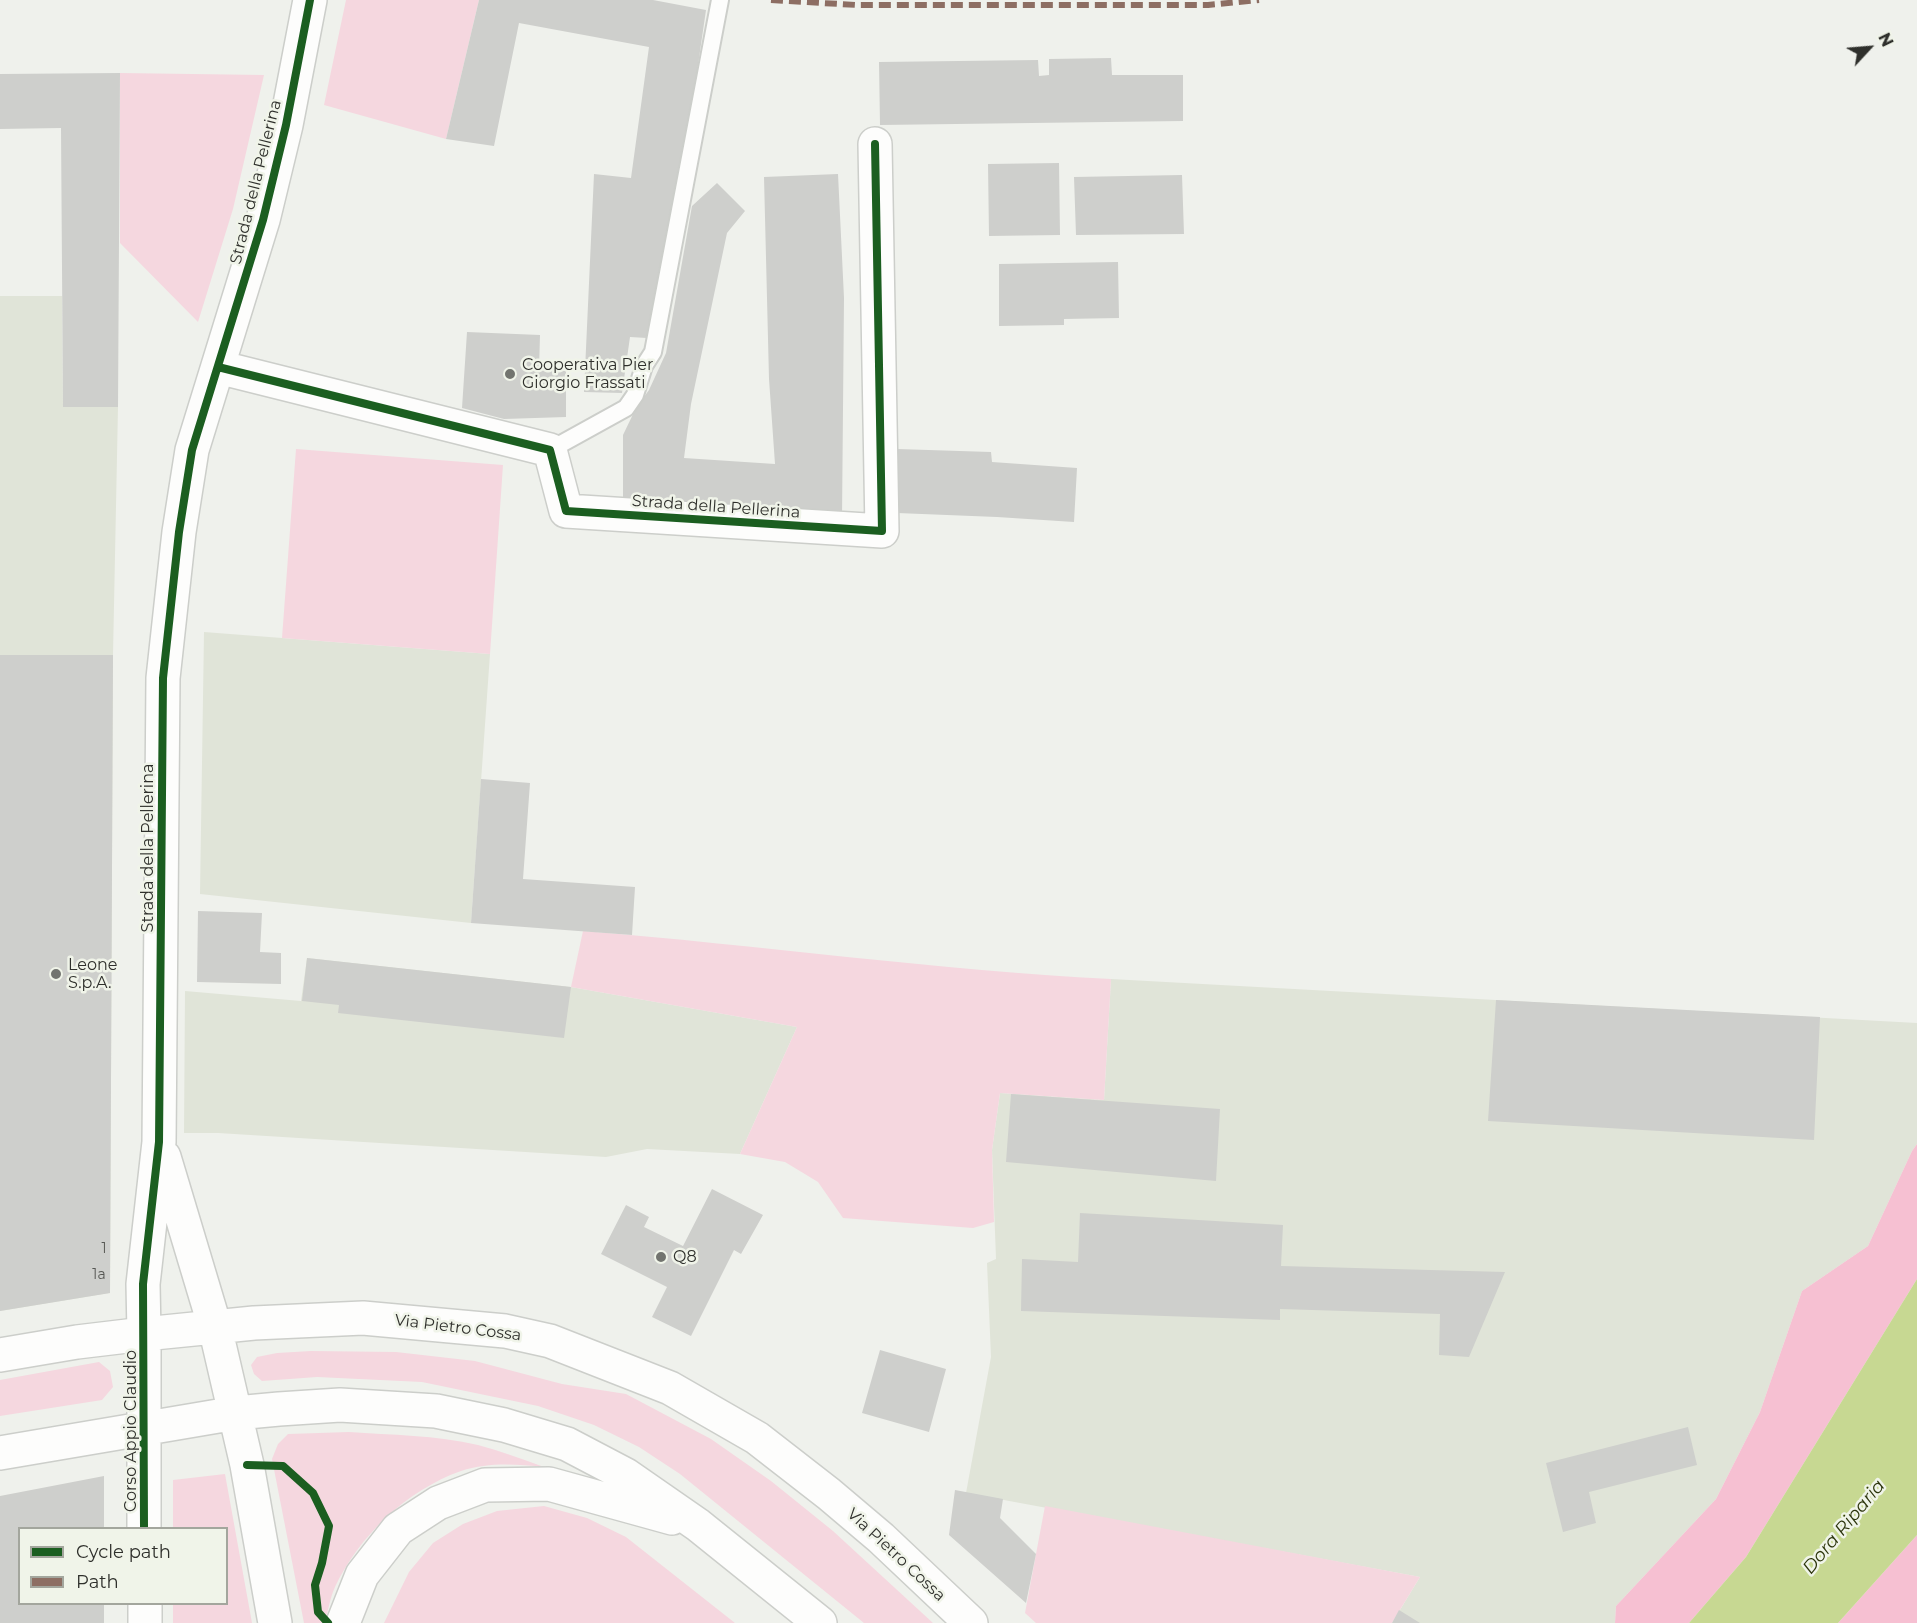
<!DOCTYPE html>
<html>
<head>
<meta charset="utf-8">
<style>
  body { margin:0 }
  #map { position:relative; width:1917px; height:1623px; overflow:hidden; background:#eff1ec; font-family:Montserrat,sans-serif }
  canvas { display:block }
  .legend { position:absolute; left:18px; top:1527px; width:210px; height:78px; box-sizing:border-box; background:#f0f4e9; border:2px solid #a3a69d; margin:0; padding:8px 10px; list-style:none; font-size:18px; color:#2f302c }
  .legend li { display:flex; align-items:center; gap:12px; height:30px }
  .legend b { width:30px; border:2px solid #a3a69d }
  .north { position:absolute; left:1839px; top:18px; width:60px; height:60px; -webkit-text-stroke:4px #f0f4e9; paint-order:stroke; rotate:64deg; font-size:16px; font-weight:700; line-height:24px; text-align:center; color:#2f302c }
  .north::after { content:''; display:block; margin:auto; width:21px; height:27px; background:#2f302c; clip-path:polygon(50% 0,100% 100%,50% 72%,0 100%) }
</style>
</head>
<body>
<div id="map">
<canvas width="1917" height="1623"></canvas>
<ul class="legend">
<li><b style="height:8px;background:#1b5e20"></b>Cycle path</li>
<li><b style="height:8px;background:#8d6e63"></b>Path</li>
</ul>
<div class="north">N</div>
</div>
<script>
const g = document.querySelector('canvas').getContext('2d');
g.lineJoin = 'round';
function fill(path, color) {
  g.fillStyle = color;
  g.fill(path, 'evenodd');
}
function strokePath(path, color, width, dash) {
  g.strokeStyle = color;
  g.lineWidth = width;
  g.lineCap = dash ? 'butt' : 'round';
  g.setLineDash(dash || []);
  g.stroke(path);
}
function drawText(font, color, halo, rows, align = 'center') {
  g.font = font + ' Montserrat,sans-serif';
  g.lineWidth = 5;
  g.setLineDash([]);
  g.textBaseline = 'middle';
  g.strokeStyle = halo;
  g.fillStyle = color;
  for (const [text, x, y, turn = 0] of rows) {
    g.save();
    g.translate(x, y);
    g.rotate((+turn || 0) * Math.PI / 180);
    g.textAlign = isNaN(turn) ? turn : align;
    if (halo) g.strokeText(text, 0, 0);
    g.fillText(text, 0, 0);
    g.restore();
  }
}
fill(new Path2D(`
  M0,296H62L63,407H118L113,655L110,1293L0,1311Z
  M204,632L490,654L471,923L200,894Z
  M307,958L571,987L797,1027L740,1154L647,1149L606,1157L218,1133H184L185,991L301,1001Z
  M1111,979L1917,1023V1144L1912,1151L1868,1246L1802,1291L1760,1412L1716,1499L1616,1606L1615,1623H1392L1420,1577L966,1493L991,1357L987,1263L996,1259L992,1150L1000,1093L1104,1100Z`), '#e0e4d8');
fill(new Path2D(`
  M346,0H479L446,139L324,105Z
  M120,73L264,75L233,209L198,322L120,243Z
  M296,449L503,465L490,654L282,638Z
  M583,931C759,945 935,970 1111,979L1104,1100L1000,1093L992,1150L994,1222L973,1228L843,1218L818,1182L785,1162L740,1154L797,1027L571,987Z
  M311,1351L396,1352L475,1361L562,1384L626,1394L711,1439L771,1481L833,1531L933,1623H864L680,1474L639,1447L594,1425L538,1406L422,1382L317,1377L262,1381L254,1374L251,1365L257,1357L277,1353Z
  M99,1362L110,1371L113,1387L102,1400L0,1416V1380Z
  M349,1432C391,1435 436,1435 478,1445C500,1451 522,1459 544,1467C516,1464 488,1462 461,1471C407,1490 359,1536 335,1587C330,1598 328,1611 325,1623H304L272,1459L278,1444L288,1434Z
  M225,1474L252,1623H173V1604H226V1528H173V1480Z
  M544,1506L587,1518L626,1537L735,1623H384L409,1572L433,1543L463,1524L497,1511Z
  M1045,1506L1420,1577L1392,1623H1036L1025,1613Z`), '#f5d7df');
fill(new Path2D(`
  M1917,1144V1279L1746,1557L1689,1623H1615L1616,1606L1716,1499L1760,1412L1802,1291L1868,1246L1912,1151Z
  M1917,1535V1623H1838Z`), '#f6c0d2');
fill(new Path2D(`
  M1917,1279V1535L1838,1623H1689L1746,1557Z`), '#c7d892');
fill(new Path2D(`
  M479,0H653L706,10L682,175L647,338L630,337L622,393L584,392L594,174L631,178L649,47L519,23L494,146L446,139Z
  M1111,58L1112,75H1183V121L880,125L879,62L1038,60L1039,76L1049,75V59Z
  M120,73L118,407H63L61,128L0,129V74Z
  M1059,163L1060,235L989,236L988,164Z
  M838,174L844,298L842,518L623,501V435L636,408L649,390L666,353L692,206L717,183L745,211L727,233L691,404L684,458L775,464L769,379L764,177Z
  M1182,175L1184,234L1076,235L1074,177Z
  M1118,262L1119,318L1064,319V325L999,326V264Z
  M467,332L540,335L539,370L566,371V417L504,419L462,408Z
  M897,449L991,452L992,462L1077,468L1074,522L997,517L897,513Z
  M0,655H113L110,1293L0,1311Z
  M481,779L530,783L523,879L635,887L632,935L471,923Z
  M198,911L262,913L260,952L281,953V984L197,982Z
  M307,958L571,987L564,1038L338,1013L339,1005L302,1001Z
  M1496,1000L1820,1017L1814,1140L1488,1121Z
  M1011,1094L1220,1109L1216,1181L1006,1162Z
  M712,1189L763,1215L741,1254L734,1250L691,1336L652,1317L667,1287L601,1254L626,1205L649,1217L644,1227L683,1246Z
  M1080,1213L1283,1225L1281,1266L1505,1272L1469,1357L1439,1355L1440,1314L1280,1309V1320L1021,1311L1022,1259L1078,1262Z
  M880,1350L946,1369L929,1432L862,1413Z
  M1688,1427L1697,1465L1589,1492L1596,1523L1563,1532L1546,1463Z
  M104,1476V1528H20V1604H104V1623H0V1496Z
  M955,1490L1003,1499L1000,1518L1036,1554L1026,1603L949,1535Z
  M1399,1610L1420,1623H1392Z`), '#cecfcc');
const lane = new Path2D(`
  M550,450L626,408L635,395L644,366L653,352L720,0`);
const street = new Path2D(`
  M218,367L550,450L566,511L882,531L875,144
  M164,1157L215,1327
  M144,1334L143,1284L159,1142L163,678L179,532L192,450L263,220L286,125L310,0`);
const secondary = new Path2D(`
  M215,1327L247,1465L275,1623
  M144,1334V1528
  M0,1355L77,1342L144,1334L254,1323L363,1318L505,1331L550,1341L670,1388L757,1438L829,1494L881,1538L971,1623
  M0,1453L236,1413L279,1409L340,1405L436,1411L504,1425L567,1444L626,1475L698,1525L820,1623
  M145,1604V1623
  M343,1623L362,1575L398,1529L438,1503L485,1485L549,1484L672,1518`);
strokePath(lane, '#ccceca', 20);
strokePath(street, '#ccceca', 36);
strokePath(secondary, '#ccceca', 36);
strokePath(lane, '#fdfdfc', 16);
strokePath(street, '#fdfdfc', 33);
strokePath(secondary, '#fdfdfc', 33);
strokePath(new Path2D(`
  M771,0L857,5H1208L1259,0`), '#8d6e63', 6, [12, 6]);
strokePath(new Path2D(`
  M218,367L550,450L566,511L882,531L875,144
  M247,1465L283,1466L313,1493L329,1526L322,1563L315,1585L318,1612L328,1623
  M144,1528L143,1284L159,1142L163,678L179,532L192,450L263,220L286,125L310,0`), '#1b5e20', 8);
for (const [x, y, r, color] of [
  [510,374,6,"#72746f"],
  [56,974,6,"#72746f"],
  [661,1257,6,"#72746f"]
]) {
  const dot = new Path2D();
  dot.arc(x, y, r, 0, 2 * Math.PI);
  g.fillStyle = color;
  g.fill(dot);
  strokePath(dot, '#f0f4e9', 2);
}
drawText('14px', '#575854', null, [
  ["1",104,1249],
  ["1a",99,1275]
]);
drawText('16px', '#2f302c', '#f0f4e9', [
  ["Strada della Pellerina",256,182,-76],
  ["Strada della Pellerina",716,507,4],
  ["Strada della Pellerina",148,848,-90],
  ["Via Pietro Cossa",458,1328,7],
  ["Corso Appio Claudio",131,1431,-90],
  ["Via Pietro Cossa",896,1555,43]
]);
drawText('16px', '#2f302c', '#f0f4e9', [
  ["Cooperativa Pier",522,365],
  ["Giorgio Frassati",522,383],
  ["Leone",68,965],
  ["S.p.A.",68,983],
  ["Q8",673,1257]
], 'left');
drawText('italic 18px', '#2d360d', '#f0f4e9', [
  ["Dora Riparia",1844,1527,-50]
]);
</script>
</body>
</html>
